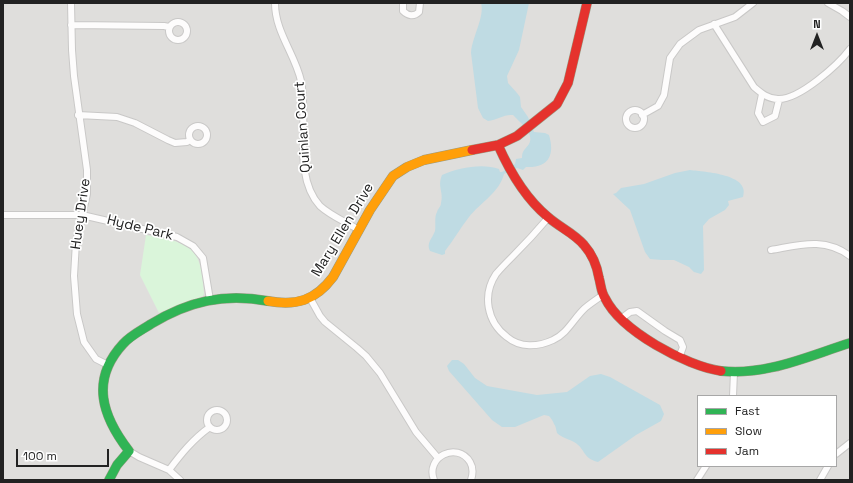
<!DOCTYPE html>
<html>
<head>
<meta charset="utf-8">
<style>
  body { margin:0 }
  #map { position:relative; width:853px; height:483px; overflow:hidden; background:#f0eeeb; font-family:"Space Grotesk",sans-serif }
  canvas { display:block }
  .frame { position:absolute; inset:0; border:4px solid #222; pointer-events:none }
  .legend { position:absolute; left:697px; top:395px; width:140px; height:72px; box-sizing:border-box; background:#fff; border:1px solid #a7a7a7; margin:0; padding:5px 7px; list-style:none; font-size:12px; color:#222 }
  .legend li { display:flex; align-items:center; gap:8px; height:20px }
  .legend b { width:20px; border:1px solid #a7a7a7 }
  .north { position:absolute; left:797px; top:16px; width:40px; height:40px; -webkit-text-stroke:3px #fff; paint-order:stroke; rotate:0deg; font-size:11px; font-weight:700; line-height:16px; text-align:center; color:#222 }
  .north::after { content:''; display:block; margin:auto; width:14px; height:18px; background:#222; clip-path:polygon(50% 0,100% 100%,50% 72%,0 100%) }
  .scale { position:absolute; left:16px; top:449px; width:93px; height:18px; box-sizing:border-box; border:2px solid #222; border-top:0; padding-left:5px; font-size:12px; line-height:14px; white-space:nowrap; color:#222; -webkit-text-stroke:3px #fff; paint-order:stroke }
</style>
</head>
<body>
<div id="map">
<canvas width="853" height="483"></canvas>
<div class="frame"></div>
<ul class="legend">
<li><b style="height:5px;background:#30b455"></b>Fast</li>
<li><b style="height:5px;background:#ff9f0a"></b>Slow</li>
<li><b style="height:5px;background:#e5322d"></b>Jam</li>
</ul>
<div class="north">N</div>
<div class="scale">100 m</div>
</div>
<script>
const g = document.querySelector('canvas').getContext('2d');
g.lineJoin = 'round';
function fill(path, color) {
  g.fillStyle = color;
  g.fill(path, 'evenodd');
}
function strokePath(path, color, width, dash) {
  g.strokeStyle = color;
  g.lineWidth = width;
  g.lineCap = dash ? 'butt' : 'round';
  g.setLineDash(dash || []);
  g.stroke(path);
}
function drawText(font, color, halo, rows, align = 'center') {
  g.font = font + ' "Space Grotesk",sans-serif';
  g.lineWidth = 3.5;
  g.setLineDash([]);
  g.textBaseline = 'middle';
  g.strokeStyle = halo;
  g.fillStyle = color;
  for (const [text, x, y, turn = 0] of rows) {
    g.save();
    g.translate(x, y);
    g.rotate((+turn || 0) * Math.PI / 180);
    g.textAlign = isNaN(turn) ? turn : align;
    if (halo) g.strokeText(text, 0, 0);
    g.fillText(text, 0, 0);
    g.restore();
  }
}
fill(new Path2D(`
  M3,3H850V480H3ZM698,396H836V466H698Z`), '#dfdedc');
fill(new Path2D(`
  M146,235C164,239 192,240 199,262C202,271 203,283 204,293L203,296L159,313L140,275Z`), '#daf5da');
fill(new Path2D(`
  M481,3H529L519,50L507,76L508,83L517,93L520,97L521,107L528,117L534,132L545,133L549,135C555,155 549,168 526,167L523,170L517,168L504,174C499,193 481,202 469,217C460,228 454,240 445,251V254L442,255L430,251C426,243 432,239 435,231C436,225 434,217 437,212C438,208 441,207 441,203C444,192 437,187 442,175C458,168 482,163 499,169L500,172H502L515,164L516,159L522,158C522,150 525,150 529,144C535,133 519,122 513,115C504,114 497,120 488,121L483,118L478,108L471,53C472,37 485,17 481,3Z
  M690,170C705,172 751,174 743,197L728,201L729,205L725,210L709,219L703,226L704,270L701,274L694,272L689,267L674,260H662L650,259L645,252L630,210L613,194L616,193L621,188L644,184L675,173Z
  M452,360H458L464,364L475,378L487,386L537,395L567,392L590,376L601,374L610,377L660,405L664,414L661,421L636,435L598,462C582,458 586,449 574,442C569,439 562,438 557,433C556,430 556,426 554,424C553,421 551,418 549,416L544,415L515,427H502L492,420L449,371L447,366Z`), '#bfdbe3');
const street = new Path2D(`
  M71,3L72,50L74,76L87,170V194L76,242L74,276L77,314L84,342L96,359L108,365
  M275,3C275,32 295,54 301,81C309,119 292,176 320,206C331,216 346,222 359,230
  M403,3V11C408,16 414,17 419,12L420,3
  M828,3L842,11L850,17
  M169 31a9 9 0 1 1 18 0a9 9 0 1 1-18 0Z
  M714,24L754,87C761,93 768,99 778,99C799,100 838,65 850,49
  M71,25L164,26L169,27
  M762,94L758,113L763,122L775,116L779,100
  M626 119a9 9 0 1 1 18 0a9 9 0 1 1-18 0Z
  M78,115L117,117L135,123L168,140L175,143L187,142L190,140
  M642,115L658,106L664,95L670,58L680,44L699,30L735,17L753,3
  M189 135a9 9 0 1 1 18 0a9 9 0 1 1-18 0Z
  M3,215H82L177,237L193,246L203,258L210,300
  M548,218C537,231 525,244 513,256C507,262 501,268 496,274C482,295 487,322 507,337C520,348 538,347 553,340C567,334 574,318 585,308C591,303 597,299 603,295
  M771,250C800,245 824,237 850,256
  M310,298L320,316L325,322L357,348L366,356L380,373L416,432L438,458
  M622,318L630,312L637,311L665,331L680,340L683,347L679,358
  M733,396L734,372
  M207 420a10 10 0 1 1 20 0a10 10 0 1 1-20 0Z
  M129,451L139,457L169,470L180,480
  M836,454L850,443
  M169,470C181,454 193,439 210,427
  M434,480C425,457 457,441 470,462C473,467 473,474 471,480
  M697,480L706,466
  M820,480L828,466`);
const fast = new Path2D(`
  M721,371C766,376 808,356 850,343
  M109,480L117,465L129,451C102,416 90,380 123,344C131,335 142,330 151,324C189,301 224,293 268,301`);
const slow = new Path2D(`
  M268,301C296,306 315,301 333,277L370,210L393,176L407,167L424,160L472,150`);
const jam = new Path2D(`
  M498,145C510,172 525,198 548,217C559,227 574,233 584,245C592,254 597,266 599,278C601,285 601,292 605,298C621,331 686,366 721,371
  M472,150L498,145L517,136L557,104L568,83L587,3`);
strokePath(street, '#c9c8c7', 8);
strokePath(fast, '#999a82', 10);
strokePath(slow, '#999a82', 10);
strokePath(jam, '#999a82', 10);
strokePath(street, '#fdfcfc', 6);
strokePath(fast, '#30b455', 9);
strokePath(slow, '#ff9f0a', 9);
strokePath(jam, '#e5322d', 9);
drawText('14px', '#222', '#fff', [
  ["Quinlan Court",303,127,-94],
  ["Huey Drive",81,214,-82],
  ["Hyde Park",140,228,14],
  ["Mary Ellen Drive",343,230,-59]
]);
</script>
</body>
</html>
